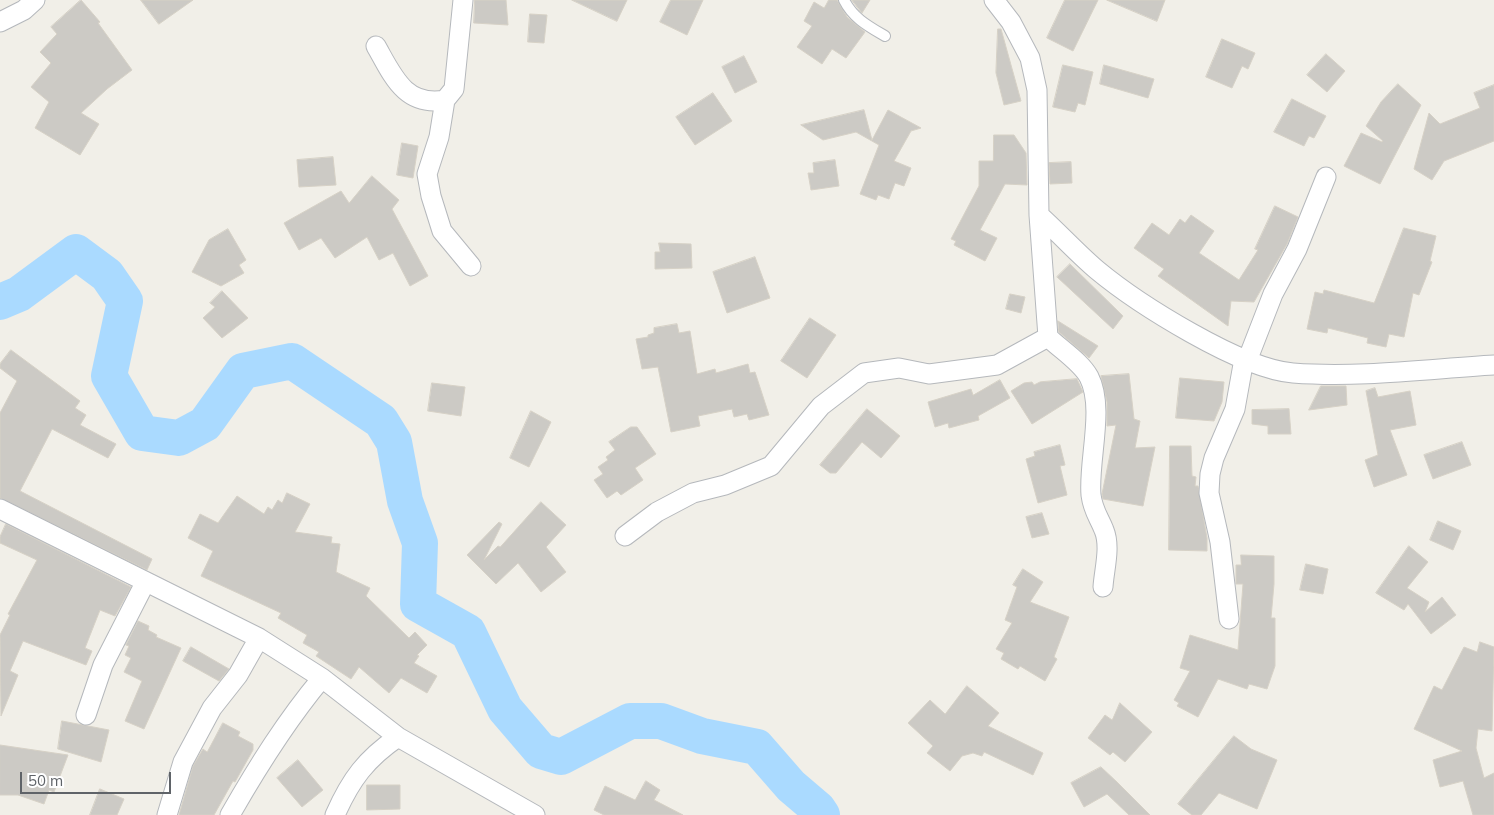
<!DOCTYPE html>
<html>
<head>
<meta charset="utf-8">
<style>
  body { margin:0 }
  #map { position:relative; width:1494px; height:815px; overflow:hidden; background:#f1efe8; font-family:Mulish,sans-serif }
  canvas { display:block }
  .scale { position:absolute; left:20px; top:772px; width:151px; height:22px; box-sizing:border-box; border:2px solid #5f6368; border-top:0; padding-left:6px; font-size:15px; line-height:18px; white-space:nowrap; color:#5f6368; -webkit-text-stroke:4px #fff; paint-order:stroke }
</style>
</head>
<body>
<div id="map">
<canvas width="1494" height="815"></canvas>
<div class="scale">50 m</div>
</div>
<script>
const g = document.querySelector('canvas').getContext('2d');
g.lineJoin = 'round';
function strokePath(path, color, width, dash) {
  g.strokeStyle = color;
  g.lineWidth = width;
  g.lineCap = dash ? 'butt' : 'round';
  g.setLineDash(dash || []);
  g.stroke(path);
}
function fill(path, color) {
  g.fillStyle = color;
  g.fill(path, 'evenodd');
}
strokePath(new Path2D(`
  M0,302L19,294L76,252L107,275L125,301L109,376L142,433L179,438L205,424L243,371L292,361L381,421L394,442L405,501L420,543L418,604L468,632L505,709L541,751L561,757L630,721H661L702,736L757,747L791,786L818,809L822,815`), '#aadaff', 36);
const building = new Path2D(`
  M81,0L100,22L98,23L132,70L107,89L81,113L99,124L80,155L35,128L49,102L31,87L51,63L40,52L57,34L51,27Z
  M141,0H193L159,24Z
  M475,0H506L508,25L474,23Z
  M572,0H627L617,21Z
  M671,0H703L687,35L660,22Z
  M829,0H837L847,17L865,32L846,58L832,49L822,64L797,47L812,26L804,21L814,2L824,8Z
  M852,0H870L862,13Z
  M1065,0H1098L1073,51L1047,38Z
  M1107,0H1165L1157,21Z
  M530,14L547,15L544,43L528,42Z
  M998,29H1001L1021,101L1004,105L996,73Z
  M1222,39L1255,53L1248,69L1242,66L1232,88L1206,77Z
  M1326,54L1345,71L1327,92L1307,75Z
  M744,56L757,82L735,93L722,67Z
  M1063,65L1093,72L1085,105L1078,103L1075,112L1053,107Z
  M1104,65L1154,79L1148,98L1100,84Z
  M1398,84L1421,105L1380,184L1344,166L1361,133L1382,142L1383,141L1366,126L1381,102Z
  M1494,85V141L1444,161L1432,180L1414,169L1429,113L1440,124L1480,108L1474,93Z
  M713,93L732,121L695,145L676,117Z
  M1292,99L1326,116L1314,138L1309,136L1304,146L1274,132Z
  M864,110L872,140L888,110L921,128L911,131L894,161L911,168L904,186L895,183L889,199L878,195L876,200L860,194L879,145L856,132L823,140L801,125Z
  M994,135H1014L1026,153L1027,185L1005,184L980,230L997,238L985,261L954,245L956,241L951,239L979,186V161H993Z
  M402,143L418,146L413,178L397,175Z
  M333,157L336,185L299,187L297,160Z
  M835,160L839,186L811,190L808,173H814L813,163Z
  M1071,162L1072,183L1050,184L1049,163Z
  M372,176L399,200L392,209L428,276L410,286L393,253L379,260L367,237L335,258L321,238L299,250L284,223L341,191L349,203Z
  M1275,206L1298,217L1287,244L1254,302L1231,301L1228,326L1158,276L1164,269L1134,248L1152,223L1169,235L1180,219L1185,223L1191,215L1214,231L1199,253L1239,280L1258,250L1255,249Z
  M1404,228L1436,236L1430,261L1432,262L1419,295L1413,293L1404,337L1389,334L1386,347L1367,343L1368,338L1328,328L1327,333L1307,329L1315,292L1323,294L1324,290L1374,303Z
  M228,229L246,260L239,265L244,273L221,286L192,272L209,240Z
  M659,243L691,244L692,268L655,269V252H660Z
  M755,257L770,298L727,313L713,272Z
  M1070,264L1123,316L1113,329L1057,277Z
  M222,291L248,318L222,338L203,318L215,307L210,303Z
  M1010,294L1025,297L1021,313L1006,309Z
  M810,318L836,335L807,378L781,361Z
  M1058,321L1098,346L1089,358L1059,332Z
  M677,324L679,333L690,331L697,374L715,369L716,373L748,364L750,373L755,372L769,415L749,420L747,414L734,417L732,409L698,416L700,426L671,432L658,367L642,369L636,339L648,337V335L654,333V328Z
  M11,350L80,401L75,408L86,415L80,425L116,444L108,458L52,429L20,491L152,559L147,570L0,498V413L17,381L0,368V364Z
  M1129,374L1134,419L1140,421L1135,448L1155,447L1143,506L1103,499L1102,494L1116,425L1107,426V402L1101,376Z
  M1180,378L1224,382L1222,402L1214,421L1176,418Z
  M1077,379L1083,392L1032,424L1011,391L1024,383L1032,382L1034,385L1040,382Z
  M1000,380L1010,398L978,416L979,420L949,428L948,423L935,427L928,402L971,389L973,395Z
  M432,383L465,387L461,416L428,411Z
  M1321,386H1346L1347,405L1309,410Z
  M1375,388L1378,397L1410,391L1416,425L1390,430L1407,475L1374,487L1365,460L1378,455L1366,391Z
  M867,409L900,436L881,458L862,442L836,473H830L820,465Z
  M1289,409L1291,434H1268V426L1252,424V410Z
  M531,411L551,422L529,467L510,458Z
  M631,427H637L656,454L635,468L643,480L621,495L617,491L607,498L594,480L603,474L598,467L608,460L606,457L615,450L609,442Z
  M1462,442L1471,465L1433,479L1424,455Z
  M1060,445L1065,465L1060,466L1067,495L1038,503L1026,459L1035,456L1034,452Z
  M1170,446H1191L1192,476L1196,477L1195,486H1198L1207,538V551L1169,550Z
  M287,493L310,504L295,532L332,537L331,543L340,544L336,572L370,588L366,596L409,638L415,632L427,645L417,655L419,656L414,663L437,676L427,693L401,678L389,693L359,667L351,679L316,656L319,652L303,643L307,635L278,618L281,613L201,576L213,551L188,538L200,514L218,523L237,496L264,514L268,507L272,510L278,500L282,503Z
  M541,502L566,525L546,547L566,572L541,592L518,563L496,584L467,555L499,522L502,524L484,560L498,546L500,547Z
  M1042,513L1049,534L1032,538L1026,517Z
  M1438,521L1461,531L1453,550L1430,540Z
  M6,524L131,587L115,616L100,610L85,648L92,651L86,665L23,641L10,671L18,675L1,716L0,635L10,615L8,614L37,560L0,543V537Z
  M1409,546L1428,562L1407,588L1429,602L1425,612L1442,597L1456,615L1431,634L1408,604L1404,610L1376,593Z
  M1241,555L1274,556V584L1271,618H1275V666L1267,689L1249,684L1247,689L1218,679L1198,717L1177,706L1179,703L1174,700L1190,671L1180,668L1190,635L1238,650L1243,584H1236V565H1241Z
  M1306,564L1328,569L1323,594L1300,590Z
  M1023,569L1043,582L1030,602L1069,617L1054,657L1057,659L1045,681L1020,666L1018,669L1001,659L1004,653L996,649L1012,623L1005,620L1017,587L1013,585Z
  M138,621L149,626L148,630L157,635L156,637L181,648L144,729L125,721L142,681L124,672L131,658L125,655L129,646L126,645Z
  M1480,642L1494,647L1492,731L1478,729L1476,748L1484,778L1494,773V815H1473L1463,781L1440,787L1433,760L1462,751L1414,729L1434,686L1442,690L1464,647L1477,652Z
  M191,647L229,669L219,681L183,661Z
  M967,686L999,713L988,726L1043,753L1033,775L984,752L982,756L973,753L962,756L950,771L927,753L933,746L908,723L930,700L945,714Z
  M1120,703L1152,732L1125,762L1113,752L1110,755L1088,738L1105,715L1112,720Z
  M62,721L109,730L101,762L58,749Z
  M223,723L240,732L238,736L253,744V750L235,782L233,781L214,815H179L193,766L203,749L207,752Z
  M1234,736L1251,749L1277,760L1257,809L1219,793L1201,815H1192L1178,804Z
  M0,745L68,755L54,792L49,790L44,804L18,795H0Z
  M298,760L323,790L302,807L277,778Z
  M1101,767L1117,782L1150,815H1129L1107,794L1084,807L1071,783Z
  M646,781L660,790L654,800L683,815H604L594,810L605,786L635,800Z
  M367,785H400V809L367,810Z
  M100,789L124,799L117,815H90Z`);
fill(building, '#cccac5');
strokePath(building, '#d6d1c6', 1);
const service = new Path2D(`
  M844,0C853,18 868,26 885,36`);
const minor = new Path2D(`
  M0,22L24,10L35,0
  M376,46C393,76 405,107 445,100L454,89L463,0
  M445,100L439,137L427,174L431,196L442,231L471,266
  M1039,215C1059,233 1077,253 1097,270C1138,304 1241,369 1293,373C1359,378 1428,369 1494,365
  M1048,337C1060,349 1081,362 1089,377C1105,408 1088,461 1091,495C1093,511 1099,517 1104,530C1111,547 1104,570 1103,587
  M1247,361L1273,294L1297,249L1326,177
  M0,509L259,638L322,678L398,737L535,815
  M625,536L657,512L693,493L725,485L771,466L821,406L864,373L899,368L929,374L997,365L1048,337L1039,215L1037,90L1030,58L1011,22L994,0
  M1229,619L1220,542L1209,493L1210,474L1214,458L1235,409L1244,359
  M86,715L103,665L145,583
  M167,815L183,762L212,708L238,675L259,638
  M230,815C258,766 286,721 322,678
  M335,815C351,779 366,759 398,737`);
strokePath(service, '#b5b8bc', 12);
strokePath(minor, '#b5b8bc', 21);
strokePath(service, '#fff', 10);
strokePath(minor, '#fff', 19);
</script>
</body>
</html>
